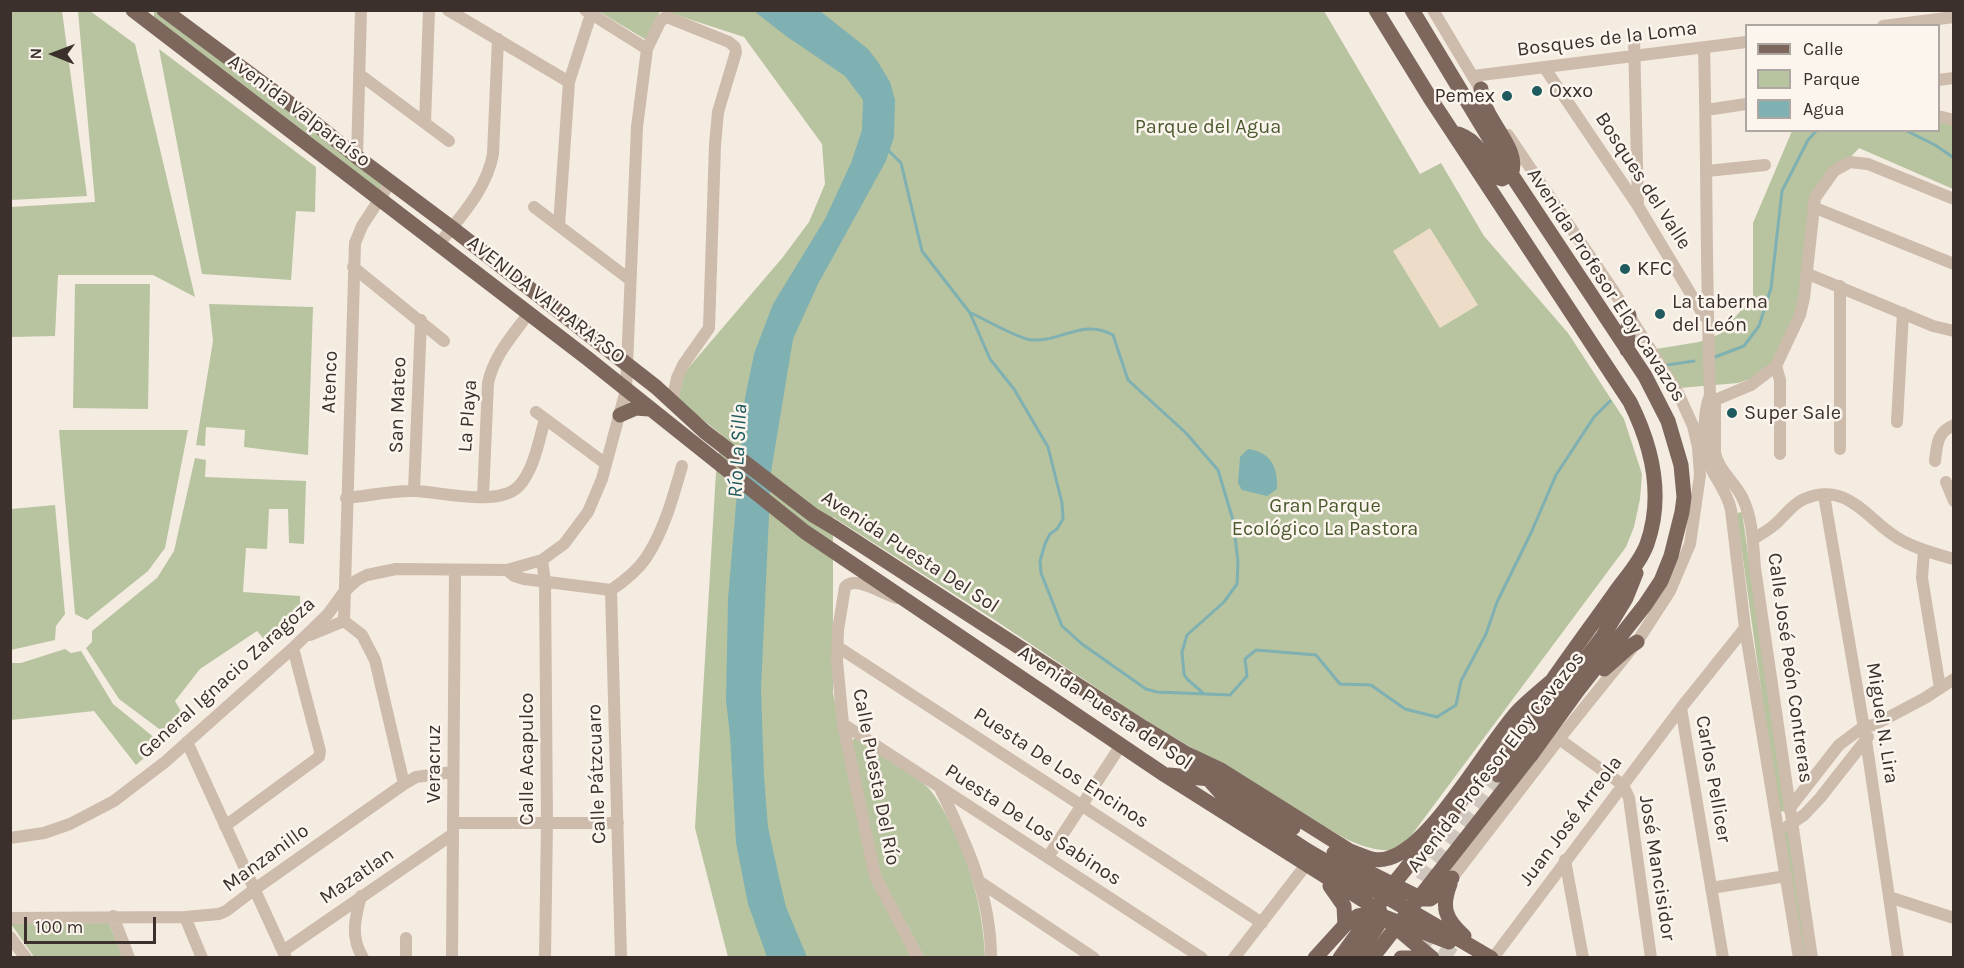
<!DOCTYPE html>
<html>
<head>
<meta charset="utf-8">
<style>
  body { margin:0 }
  #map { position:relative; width:1964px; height:968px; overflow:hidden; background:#f4ebe1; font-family:Karla,sans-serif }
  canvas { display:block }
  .frame { position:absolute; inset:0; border:12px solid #3b302b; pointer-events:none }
  .legend { position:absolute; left:1745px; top:24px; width:195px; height:108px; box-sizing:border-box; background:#fbf5ee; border:2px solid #aea6a0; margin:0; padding:8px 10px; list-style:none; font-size:18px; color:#3b302b }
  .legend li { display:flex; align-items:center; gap:12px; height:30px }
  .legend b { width:30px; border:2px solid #aea6a0 }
  .north { position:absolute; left:24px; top:24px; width:60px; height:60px; -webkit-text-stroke:4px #fbf5ee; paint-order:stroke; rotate:271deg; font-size:16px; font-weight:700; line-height:24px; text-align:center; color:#3b302b }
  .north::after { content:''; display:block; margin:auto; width:21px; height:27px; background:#3b302b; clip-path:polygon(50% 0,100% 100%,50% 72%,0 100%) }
  .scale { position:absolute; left:24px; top:917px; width:132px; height:27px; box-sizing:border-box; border:3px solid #3b302b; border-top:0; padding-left:8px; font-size:18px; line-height:21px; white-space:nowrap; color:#3b302b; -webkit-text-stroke:4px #fbf5ee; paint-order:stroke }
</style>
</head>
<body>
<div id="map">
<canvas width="1964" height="968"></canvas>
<div class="frame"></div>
<ul class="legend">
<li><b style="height:8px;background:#7d675c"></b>Calle</li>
<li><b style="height:16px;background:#b8c4a0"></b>Parque</li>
<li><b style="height:16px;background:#7fb0b2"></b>Agua</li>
</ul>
<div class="north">N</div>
<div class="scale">100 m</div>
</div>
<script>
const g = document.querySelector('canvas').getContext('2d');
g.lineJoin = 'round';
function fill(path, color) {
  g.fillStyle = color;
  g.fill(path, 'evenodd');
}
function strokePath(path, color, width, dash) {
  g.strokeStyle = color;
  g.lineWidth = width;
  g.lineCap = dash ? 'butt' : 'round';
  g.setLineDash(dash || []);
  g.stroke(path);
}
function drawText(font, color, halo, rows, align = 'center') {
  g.font = font + ' Karla,sans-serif';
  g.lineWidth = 5;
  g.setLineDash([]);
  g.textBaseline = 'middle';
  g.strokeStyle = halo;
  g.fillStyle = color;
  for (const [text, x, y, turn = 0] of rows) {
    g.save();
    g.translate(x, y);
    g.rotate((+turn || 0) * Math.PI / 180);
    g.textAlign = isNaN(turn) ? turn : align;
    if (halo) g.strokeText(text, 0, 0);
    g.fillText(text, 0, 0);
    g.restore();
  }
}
fill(new Path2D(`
  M11,10L62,11L87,196L11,200Z
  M78,11H90L135,44L195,297L153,275H58L55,336L11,337V207L95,202Z
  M159,11L383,183L380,191L154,24V12Z
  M598,11H660L648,41Z
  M664,11H1324L1420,174L1441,163L1484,236L1568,333L1624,419L1642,474L1640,499L1634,527L1626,547L1402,848C1383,854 1364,847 1346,839L1145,720L990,617L833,517V693L873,874L916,957H728L695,828L716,472L722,435L678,400L684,373L783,257L809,222L825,184L822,144L744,37Z
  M159,49L316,167L315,212L296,211L291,280L202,274Z
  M1939,117L1953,123V189L1859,148L1812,199L1798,314L1774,365L1753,378L1738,383L1680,388L1656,349L1699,342L1720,334L1753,297V223L1792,131L1938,130Z
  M75,284H150L148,409L73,408Z
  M209,304L313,307L308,455L244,447L245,430L206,427L205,446L196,445L213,341Z
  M59,430H188L165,548L148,571L87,620L75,614Z
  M195,458L206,460L205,477L306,481L304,544L289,543L288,509H269L267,549L246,548L243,592L300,596V615L269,645L257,631L200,669L175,701L186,720L166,734L119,699L86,648L92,642V631L157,578L174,551Z
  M55,505L65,614L56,626L55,640L11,650V509Z
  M1742,512L1785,811L1778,812L1738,523L1737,513Z
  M65,649L71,653L81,651L113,704L161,743L136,765L94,711L11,720V663H21Z
  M855,738C878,753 903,766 924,784C934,792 941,806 947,817C970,862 983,908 985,957H924L879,872L851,741Z
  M1789,829L1809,957H1800L1781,833Z
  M109,923L123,957H34L11,924Z`), '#b8c4a0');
fill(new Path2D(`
  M1430,228L1478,305L1440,328L1393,251Z`), '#ecdcc8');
fill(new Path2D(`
  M754,11H820L868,49L878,62L890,82L895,100L894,137L886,161L818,284L793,339L771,472L761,689L764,776L768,827L780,882L786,907L807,957H767L748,904L736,843L730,735L726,700L728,599L745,398L754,354L773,304L825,219L851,163L862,130L863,100L845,76L786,36Z
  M1248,449C1271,452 1278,467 1277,489L1267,496L1242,490L1238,483L1240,457Z`), '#7fb0b2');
strokePath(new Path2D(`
  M1905,130L1935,145L1954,158
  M886,148L901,163L922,251L970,313L990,359L1014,389L1048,447L1062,503L1063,519L1057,529L1050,534L1045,544L1040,561L1041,573L1062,626L1082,644L1146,689L1157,692L1230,695L1247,676L1245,659L1256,650L1316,655L1340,684L1371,685L1405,709L1437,717L1456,705L1461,681L1486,634L1497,602L1531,533L1556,475L1594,417L1610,401
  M971,313C984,319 1019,339 1031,340C1063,342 1082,318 1113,335L1128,380L1186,433L1218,470L1233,520L1238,562L1237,584L1224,602L1187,635L1182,652L1184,674L1187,679L1203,693
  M1715,357L1744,346L1759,326L1771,288L1782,191L1808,140L1817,130
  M1667,365L1694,361`), '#7fb0b2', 3);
strokePath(new Path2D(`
  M1418,903L1419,887L1432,863L1498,775
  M1425,931L1439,946L1457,958`), '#cfc6bd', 15, [15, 8]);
strokePath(new Path2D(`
  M448,10L569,82
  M585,10L647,49
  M1433,10L1485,97
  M1883,26L1954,17
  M1634,37L1638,206
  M1704,48C1707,163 1706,279 1710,395C1702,414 1703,454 1713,472C1720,485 1728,495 1731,510L1745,628L1799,958
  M1544,67L1638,206L1704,316L1707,317
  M359,74L449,141
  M1473,76L1746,42
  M1938,80L1954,78
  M1706,110L1746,104
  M1938,116L1954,120
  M425,123L429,10
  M357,157L361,10
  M1707,171L1765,165
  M534,207L629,279
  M1813,207L1954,264
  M559,225L569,82L591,14
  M439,244C460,217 487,189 493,154L498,39
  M353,267L444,341
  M1808,274L1933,326L1954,331
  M1776,366L1780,380V454
  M1710,395L1715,401V453C1719,471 1734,481 1742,497C1753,519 1753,544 1755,568L1812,958
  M1708,403L1751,385L1776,366L1800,315L1804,298L1815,198L1834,171L1850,162L1868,164L1954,199
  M536,412L606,464
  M1897,422L1903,313
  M1840,449V286
  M1935,461C1937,444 1937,432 1954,425
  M1946,482L1954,501
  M414,491L421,320
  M1824,495L1866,740L1898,958
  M483,497L488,383C494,355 513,335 529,313
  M346,498C369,496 392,490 415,491C442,492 496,507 518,487C534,471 539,440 545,419
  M1753,539C1760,535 1767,531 1773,526C1783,518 1792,504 1804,499C1849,480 1868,522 1901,540C1917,549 1936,554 1954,559
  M1924,550L1922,578L1940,688
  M542,560L545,581L547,823L545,958
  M507,570L542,560L564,544L588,512L602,479L626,390L637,127L647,49L660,22L664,18H669L729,42L735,47L736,52L718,112L715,145L709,328L683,365L677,378L672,401
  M611,590L621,958
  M611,590C623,582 637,571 646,558C664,531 673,497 682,466
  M897,598C882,594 856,575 845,587L838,630L837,661L843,724L875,876L918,958
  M344,621L362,635L375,660L404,784
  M310,635L344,621L355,243L362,226L390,183
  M838,647L1262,923
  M1681,708L1723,958
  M843,724L1202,958
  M1559,739L1623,785L1629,798L1651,958
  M187,742L286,958
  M940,788C966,843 991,895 991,958
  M1789,809L1839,745L1863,727L1874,725L1925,698L1954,679
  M453,823H618
  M225,826L319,757L320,751L293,648
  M1788,826L1804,815L1820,798L1868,737
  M10,838L44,833L70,824L114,801L165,762L293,648L328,614L344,592L357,580L367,575L396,569L507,570L514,576L524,579L611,590
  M1048,857L1121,745
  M1565,860L1583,958
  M1452,878L1559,739L1637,642L1670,591L1690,544L1700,475L1698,447L1693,426L1679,395L1613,290L1508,135
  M980,882L1094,958
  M1711,888L1786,876
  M361,896C355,918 350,937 363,958
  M1889,897L1954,918
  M113,916L129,958
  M185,917L202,958
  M10,918L185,917L219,914L226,911L255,889L404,784L416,777L453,772
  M10,937L26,958
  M283,951L453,834
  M406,958V938
  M452,958L455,570
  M1234,958L1306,865
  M1493,958L1681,708L1745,628`), '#cdbbac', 12);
strokePath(new Path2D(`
  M133,10L587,358L805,532L1165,775L1366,902L1432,958
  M164,10L296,108L357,157L452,228L656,387L705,432L813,515L835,528L1144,728L1185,753L1221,770L1350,851C1363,856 1375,863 1389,858C1433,845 1486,746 1518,711C1529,700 1541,690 1553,680
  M1376,10L1432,101L1630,402C1652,446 1664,496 1647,544C1640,563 1625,578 1614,594C1592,625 1569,656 1547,688
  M1412,10L1511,174L1645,376L1668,421L1681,465L1684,497L1682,512L1671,556L1661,581L1645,605L1578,690L1531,755
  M1453,133C1477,137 1484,158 1496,177L1502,179L1511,174C1522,148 1482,120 1481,89
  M1627,350L1629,315
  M620,415L636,408L649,409
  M1604,669L1629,647L1637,642
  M1510,740L1533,707
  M1191,760L1221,793L1234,803L1308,851L1491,958
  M1169,775L1210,779L1226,785L1293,828
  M1498,775L1603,636L1626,598L1636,573
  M1334,853L1362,869L1422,899H1430L1433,897L1452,878
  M1450,884C1441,907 1445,919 1464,936
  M1330,886L1344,906L1345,925
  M1315,958L1345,925L1358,916L1364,915L1382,916L1449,942
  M1356,958L1382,919L1379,909
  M1401,958H1416`), '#7d675c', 15);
strokePath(new Path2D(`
  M1340,958L1395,882L1510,740
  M1372,958L1531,755`), '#7d675c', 15);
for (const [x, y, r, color] of [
  [1537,91,6,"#1f5a5e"],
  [1507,96,6,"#1f5a5e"],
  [1625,269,6,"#1f5a5e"],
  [1660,314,6,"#1f5a5e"],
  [1732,413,6,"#1f5a5e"]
]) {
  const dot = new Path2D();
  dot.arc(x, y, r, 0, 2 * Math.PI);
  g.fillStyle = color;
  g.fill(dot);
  strokePath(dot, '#fbf5ee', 2);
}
drawText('20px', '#3b302b', '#fbf5ee', [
  ["Bosques de la Loma",1607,39,-7],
  ["Avenida Valparaíso",299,111,37],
  ["Bosques del Valle",1643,181,57],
  ["Avenida Profesor Eloy Cavazos",1606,285,57],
  ["AVENIDA VALPARA?SO",546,300,38],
  ["Atenco",330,382,-88],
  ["San Mateo",398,405,-88],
  ["La Playa",468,416,-86],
  ["Avenida Puesta Del Sol",910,552,33],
  ["Calle José Peón Contreras",1790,668,82],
  ["General Ignacio Zaragoza",227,678,-42],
  ["Avenida Puesta del Sol",1105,708,34],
  ["Miguel N. Lira",1882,723,81],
  ["Calle Acapulco",527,759,-90],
  ["Avenida Profesor Eloy Cavazos",1496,762,-52],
  ["Veracruz",434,764,-90],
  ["Puesta De Los Encinos",1061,768,33],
  ["Calle Pátzcuaro",597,774,-92],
  ["Calle Puesta Del Río",876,777,79],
  ["Carlos Pellicer",1713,779,80],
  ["Juan José Arreola",1571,821,-53],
  ["Puesta De Los Sabinos",1033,825,33],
  ["Manzanillo",266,858,-36],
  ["José Mancisidor",1657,868,81],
  ["Mazatlan",357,876,-34]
]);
drawText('20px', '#3b302b', '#fbf5ee', [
  ["Oxxo",1549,91],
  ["Pemex",1495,96,"right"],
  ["KFC",1637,269],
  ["La taberna",1672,302],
  ["del León",1672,325],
  ["Super Sale",1744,413]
], 'left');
drawText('20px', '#4a5a2e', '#fbf5ee', [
  ["Parque del Agua",1208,127],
  ["Gran Parque",1325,506],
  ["Ecológico La Pastora",1325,529]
]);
drawText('italic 21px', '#1f5a5e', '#fbf5ee', [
  ["Río La Silla",738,451,-87]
]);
</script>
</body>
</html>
